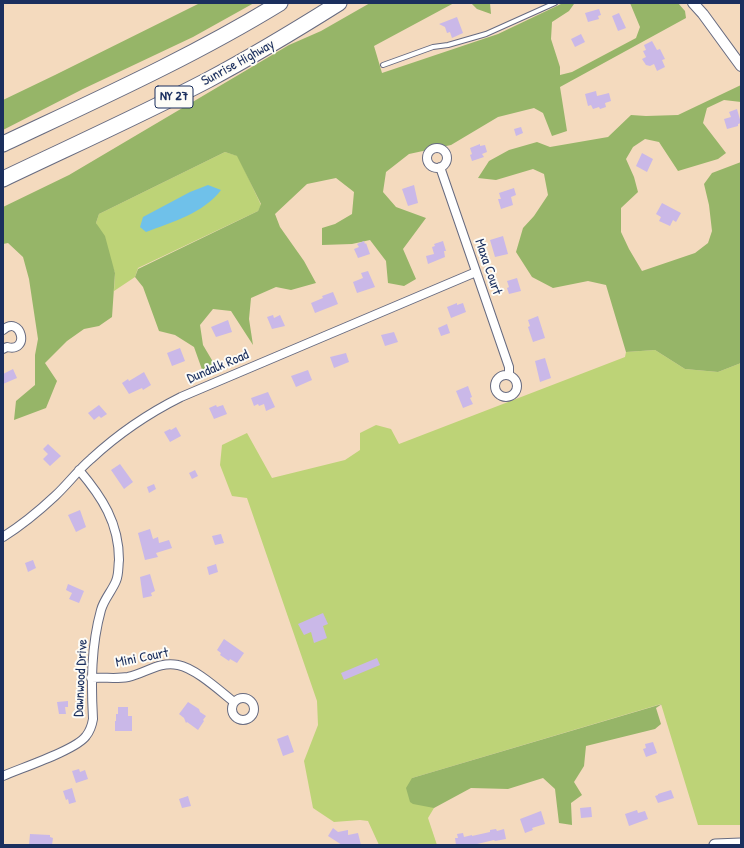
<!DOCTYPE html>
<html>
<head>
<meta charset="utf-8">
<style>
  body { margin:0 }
  #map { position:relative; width:744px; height:848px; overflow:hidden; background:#f4dabe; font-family:"Patrick Hand",sans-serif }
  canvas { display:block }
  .frame { position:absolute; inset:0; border:4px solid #1b2f5e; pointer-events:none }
</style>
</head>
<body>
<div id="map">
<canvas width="744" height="848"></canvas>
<div class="frame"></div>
</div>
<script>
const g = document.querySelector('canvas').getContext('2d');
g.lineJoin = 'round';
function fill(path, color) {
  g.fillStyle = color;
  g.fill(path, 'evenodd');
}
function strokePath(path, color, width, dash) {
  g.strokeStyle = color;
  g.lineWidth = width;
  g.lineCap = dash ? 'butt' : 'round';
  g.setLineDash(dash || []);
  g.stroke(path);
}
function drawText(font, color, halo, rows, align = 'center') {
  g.font = font + ' "Patrick Hand",sans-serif';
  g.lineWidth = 4;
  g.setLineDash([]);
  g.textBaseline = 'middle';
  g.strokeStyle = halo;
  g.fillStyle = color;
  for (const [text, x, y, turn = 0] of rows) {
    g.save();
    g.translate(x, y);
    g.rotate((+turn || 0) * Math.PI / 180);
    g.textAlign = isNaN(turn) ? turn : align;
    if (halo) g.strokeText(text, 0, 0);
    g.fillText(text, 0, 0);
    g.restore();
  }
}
fill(new Path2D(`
  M225,152L238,156L261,205L258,211L138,268L135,277L114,291L115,273L96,223L99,214Z
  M655,350L685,369L718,372L741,363V825H698L661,704L412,778L434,808L428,818L437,845H379L368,821L360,820L334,822L313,808L304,761L318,725L317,701L247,498L232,496L220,465L222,445L247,433L272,478L345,460L360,450V433L376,425L391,429L399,444L625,357L626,352Z`), '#bdd377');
fill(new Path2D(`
  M200,3H254L193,37L83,89L3,130V100L55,75Z
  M370,3H454L374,46L382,73L498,34L563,3L574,4L569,11L552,22L551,39L560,67V75L572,72L636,38L640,27L630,3H678L685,11L686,18L560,87L567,131L552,136L543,113L534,108L498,117L451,145L409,154L386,172L383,192L396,207L426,218L403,249L416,279L404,286L388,283L386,261L370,240L352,244L322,245V228L335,224L352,214L354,192L336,178L307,184L275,214L280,227L304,261L316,283L291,290L276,287L251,298L249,319L253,345L231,311L213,309L200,325L203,345L219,372L205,378L194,347L175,335L159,331L143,287L135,277L138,269L258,211L261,204L237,156L225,152L99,214L96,223L105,236L115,273L112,317L99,326L84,329L67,341L45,363L57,381L46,408L14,420L16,401L35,385V355L38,339L29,279L23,257L8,243L3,244V207L69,175L289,45L321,31Z
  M471,3H490L491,14L477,9Z
  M741,85V102L724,100L707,108L703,123L726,153L718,159L678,171L659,142L645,139L633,147L626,159L634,177L638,192L621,208V232L629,249L642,271L695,253L708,243L712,231L709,205L704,184L712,173L741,162V363L718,372L685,369L655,350L626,352L606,285L588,281L553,288L532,277L516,252L523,228L534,216L548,195L544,174L533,169L496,180L478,178L489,161L509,150L537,142L550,147L608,137L631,115L646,116L678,115Z
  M662,704L656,708L661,724L655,729L586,746L584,766L574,782L582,795L571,803L572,825L559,823L555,789L543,778L508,789L471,788L434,808L413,804L410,802L406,788L412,778Z`), '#96b568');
fill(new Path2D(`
  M208,185L221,190C204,213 172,222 146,232L140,227L143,217L190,192Z`), '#6fc1ea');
fill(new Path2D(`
  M599,9L601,15L598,16L599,19L588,22L585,13Z
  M619,13L626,28L618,31L612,16Z
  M457,17L463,33L452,38L450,32L447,33L445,27L439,24Z
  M581,34L585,42L575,47L571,39Z
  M652,41L657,50L660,49L665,59L662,60L665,67L657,71L654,64L650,66L646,65L642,59L646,57L643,51L646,50L644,45Z
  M596,91L597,96L609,93L611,101L605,103L606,107L600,109L599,107L593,109L591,105L588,106L585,94Z
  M737,109L741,123L738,124V126L727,129L724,119L731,117L729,112Z
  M521,127L523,133L516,136L514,129Z
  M480,144V146L485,145L487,152L482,154L484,157L472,161L470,155L472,154L470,148Z
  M642,153L653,159L647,172L636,166Z
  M414,185L418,203L408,206L402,189Z
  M514,188L516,195L511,197L513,205L501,209L498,199H501L499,193Z
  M662,203L681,213L676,222L673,220L670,226L659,221L661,217L656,214Z
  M503,236L508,254L495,257L490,240Z
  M364,241L365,244L366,243L370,254L358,258L354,249L359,247L357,244Z
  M443,241L446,251H444L445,257L428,264L426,256L434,254L432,247L435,246L434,244Z
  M368,271L375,287L357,293L353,282L363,278L361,273Z
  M517,278L521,291L509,294L507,288L509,287L507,281Z
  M333,292L338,304L315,313L311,303L323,298L322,296Z
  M457,303V305L463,303L466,312L451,318L447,307Z
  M273,315L274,318L280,315L285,326L272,329L267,317Z
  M538,316L545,338L533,342L528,327L530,326L528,320Z
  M228,320L232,332L216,337L211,327Z
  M447,324L450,333L441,336L438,328Z
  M394,332L398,342L385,346L381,335Z
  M180,348L185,361L172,366L167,353Z
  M346,353L349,362L334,368L330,357Z
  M545,358L551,378L540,382L535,361Z
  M13,369L17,378L3,384V374Z
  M308,370L312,380L296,387L291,376Z
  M144,372L151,385L143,390L142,388L129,394L122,383L128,379L129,381Z
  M468,386L472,397L470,398L473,404L463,408L456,391Z
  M268,392L275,407L266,411L264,404L259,406L258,404L254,406L251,398Z
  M99,405L107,414L101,418L99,416L94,420L88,413Z
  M216,405L217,407L223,405L227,414L214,419L209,408Z
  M176,427L181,436L170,442L164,432L170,429L171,430Z
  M48,444L61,456L50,466L43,459L48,454L43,449Z
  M120,464L133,482L124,489L111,470Z
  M195,470L198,476L192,479L189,473Z
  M154,484L156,489L149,493L147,487Z
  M80,510L86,527L76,532L68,515Z
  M150,529L153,539L158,537L159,543L169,540L172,548L156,553L158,557L145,560L138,533Z
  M221,534L224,543L215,545L212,536Z
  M33,560L36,568L28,572L25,563Z
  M216,564L218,572L209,575L207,567Z
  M150,574L155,591L151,593L152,596L143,598L140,577Z
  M68,584L84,591L79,603L69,599L72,593L66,590Z
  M323,613L328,624L323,626L327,638L314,643L311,632L304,635L298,624Z
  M224,639L244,653L237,663L230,659L229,661L220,655L221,653L217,650Z
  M377,658L380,665L344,680L341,673Z
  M68,701V707H65L66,714H59L57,702Z
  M188,702L199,709L200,712L206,716L203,720L204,721L198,730L187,722L186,723L184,718L179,714Z
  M118,707H128V716H132V731H115V721H116V714H118Z
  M288,735L294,752L283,756L277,739Z
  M653,742L657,753L646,757L643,749L646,748L645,744Z
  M79,769L80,772L85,770L88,779L76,783L72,771Z
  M72,788L76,802L69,804L68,799L66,800L63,791Z
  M671,790L674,798L658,803L655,796L658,795V794Z
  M188,796L191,806L182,808L179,799Z
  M591,807L592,817L581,818L580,808Z
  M637,810L638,813L645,811L648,819L629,826L625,814Z
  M541,811L545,824L532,828L533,830L525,833L520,819Z
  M333,828L338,832L348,830V835L358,833L361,845H342L328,836Z
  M496,829L497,831L504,829L506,839L495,841L494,840L473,845H456L455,838H458L457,834L463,833L464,837L472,835V836L490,832V830Z
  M30,834L50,835V837L53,838L52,845H29Z`), '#cab8e8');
const service = new Path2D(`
  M383,65L433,47L448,45L486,34L555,3`);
const minor = new Path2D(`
  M427 158a10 10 0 1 1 20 0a10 10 0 1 1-20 0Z
  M440,167L509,367V375
  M3,330C21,314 31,353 7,347L3,349
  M495 386a11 11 0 1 1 22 0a11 11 0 1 1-22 0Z
  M3,537C22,525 39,511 55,496C68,484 78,470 91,459C119,433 147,414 181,397L476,272
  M91,678C103,677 117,679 128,677C146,673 159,661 178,665C195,668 220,691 234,702
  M232 709a11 11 0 1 1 22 0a11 11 0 1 1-22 0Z
  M3,776C21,768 76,750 86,736C90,731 92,725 93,719C91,683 91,646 101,610C104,599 112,591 116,581C119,574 118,567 119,560C119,523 102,497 79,470`);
const tertiary = new Path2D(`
  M693,3L703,14L741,66`);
const secondary = new Path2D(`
  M715,845L741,844`);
const motorway = new Path2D(`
  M3,144C96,100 192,57 280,3
  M3,179C72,146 141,115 208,80C253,56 296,30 339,3`);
strokePath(service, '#676b80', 6);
strokePath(minor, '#676b80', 10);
strokePath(tertiary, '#676b80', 12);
strokePath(secondary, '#676b80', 13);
strokePath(motorway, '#676b80', 17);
strokePath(service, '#fff', 4);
strokePath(minor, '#fff', 8);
strokePath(tertiary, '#fff', 10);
strokePath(secondary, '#fff', 11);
strokePath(motorway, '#fff', 15);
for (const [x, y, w] of [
  [174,97,38]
]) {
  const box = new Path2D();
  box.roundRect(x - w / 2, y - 11, w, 22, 3);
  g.fillStyle = '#fdfcf7';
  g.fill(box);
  strokePath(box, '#1b2f5e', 1);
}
drawText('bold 13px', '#1b2f5e', null, [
  ["NY 27",174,97]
]);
drawText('14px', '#1b2f5e', '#fdfcf7', [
  ["Sunrise Highway",238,63,-29],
  ["Maxa Court",488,267,71],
  ["Dundalk Road",218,367,-23],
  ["Mini Court",142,658,-11],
  ["Dawnwood Drive",81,678,-87]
]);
</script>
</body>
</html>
